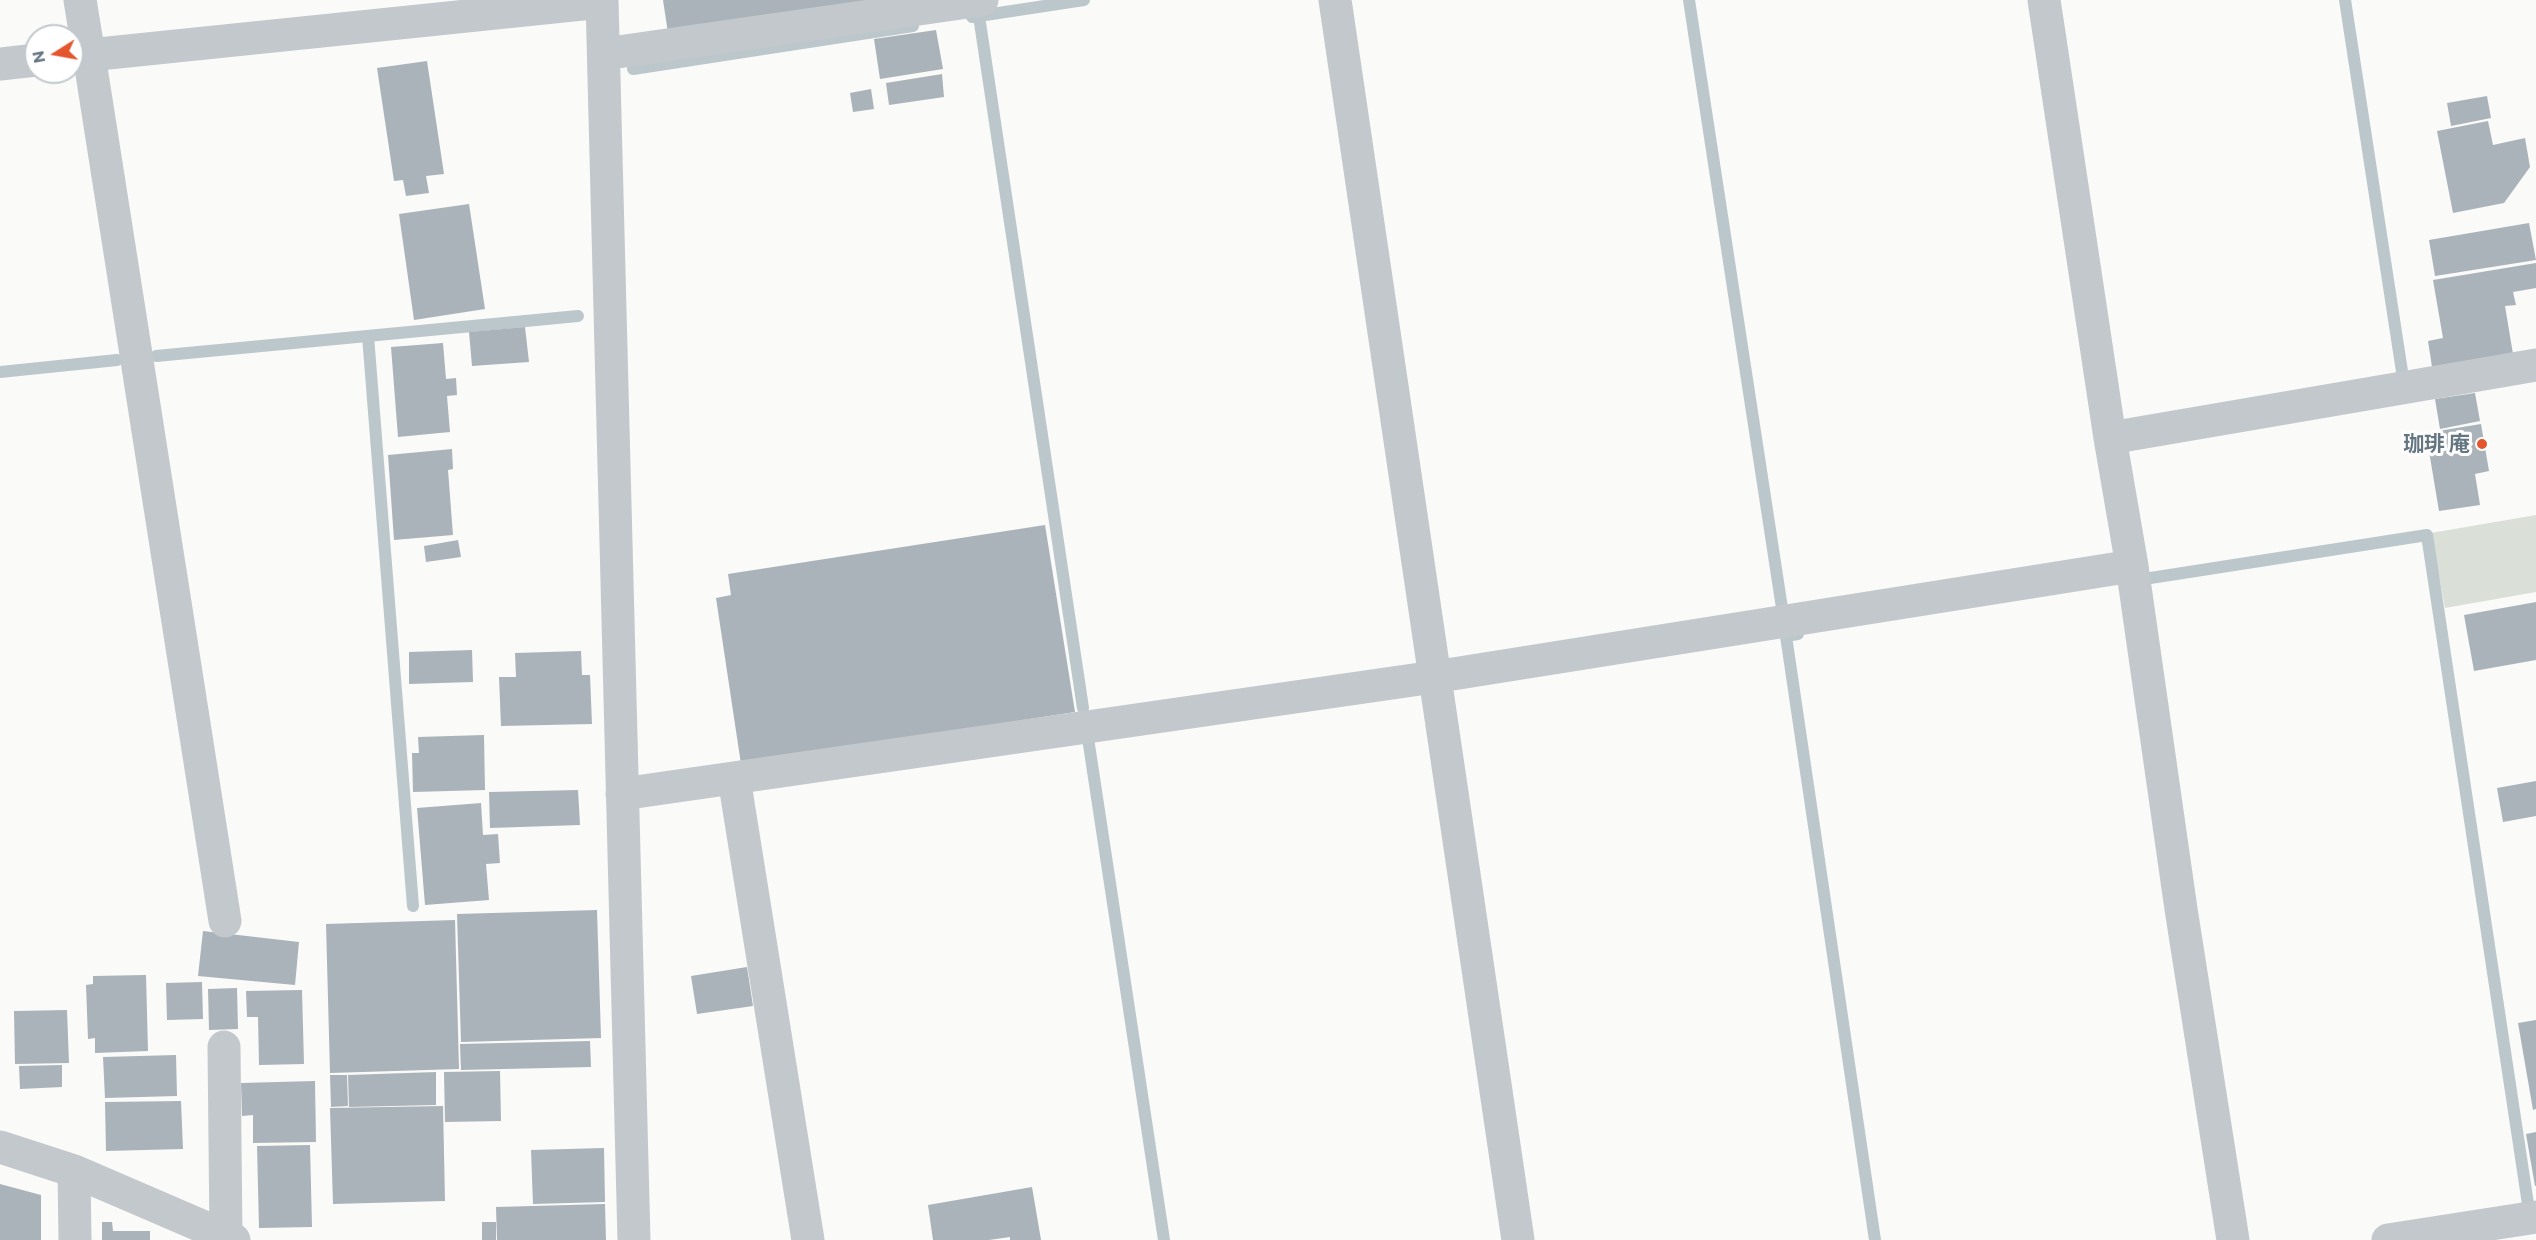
<!DOCTYPE html>
<html>
<head>
<meta charset="utf-8">
<style>
  body { margin:0 }
  #map { position:relative; width:2536px; height:1240px; overflow:hidden; background:#fafaf8; font-family:Commissioner,sans-serif }
  canvas { display:block }
  .north { position:absolute; left:24px; top:24px; width:60px; height:60px; box-sizing:border-box; background:#fff; border:2px solid #c1c8cd; border-radius:50%; rotate:259deg; font-size:16px; font-weight:700; line-height:24px; text-align:center; color:#657683 }
  .north::after { content:''; display:block; margin:auto; width:21px; height:27px; background:#e4572e; clip-path:polygon(50% 0,100% 100%,50% 72%,0 100%) }
</style>
</head>
<body>
<div id="map">
<canvas width="2536" height="1240"></canvas>
<div class="north">N</div>
</div>
<script>
const g = document.querySelector('canvas').getContext('2d');
g.lineJoin = 'round';
function fill(path, color) {
  g.fillStyle = color;
  g.fill(path, 'evenodd');
}
function strokePath(path, color, width, dash) {
  g.strokeStyle = color;
  g.lineWidth = width;
  g.lineCap = dash ? 'butt' : 'round';
  g.setLineDash(dash || []);
  g.stroke(path);
}
function drawText(font, color, halo, rows, align = 'center') {
  g.font = font + ' Commissioner,"Noto Sans JP",sans-serif';
  g.lineWidth = 6;
  g.setLineDash([]);
  g.textBaseline = 'middle';
  g.strokeStyle = halo;
  g.fillStyle = color;
  for (const [text, x, y, turn = 0] of rows) {
    g.save();
    g.translate(x, y);
    g.rotate((+turn || 0) * Math.PI / 180);
    g.textAlign = isNaN(turn) ? turn : align;
    if (halo) g.strokeText(text, 0, 0);
    g.fillText(text, 0, 0);
    g.restore();
  }
}
fill(new Path2D(`
  M2536,515V592L2445,608L2431,533Z`), '#dadfd7');
strokePath(new Path2D(`
  M1689,0L1782,608
  M2345,0L2403,378
  M979,16L1083,708
  M972,17L1084,0
  M633,69L913,26
  M368,336L413,906
  M156,356L578,316
  M0,372L117,360
  M2144,579L2427,535L2528,1204
  M1798,634L1786,636L1875,1240
  M1088,738L1164,1240`), '#bbc7cb', 12);
fill(new Path2D(`
  M663,0H874L668,33Z
  M936,30L943,69L880,79L874,39Z
  M427,61L444,174L426,176L429,193L406,196L403,180L394,181L377,68Z
  M942,74L944,97L889,105L886,83Z
  M871,89L874,109L853,112L850,93Z
  M2487,96L2491,118L2451,126L2447,103Z
  M2488,121L2493,145L2525,138L2530,167L2504,203L2453,213L2437,131Z
  M469,204L485,309L414,320L399,214Z
  M2529,223L2536,260L2435,276L2429,240Z
  M2536,263V288L2513,292L2516,305L2505,306L2514,360L2433,373L2428,341L2443,338L2433,280Z
  M525,327L529,362L472,366L469,332Z
  M443,343L446,379L456,378L457,395L447,396L450,432L398,437L391,347Z
  M2475,393L2480,421L2440,429L2435,399Z
  M2481,424L2489,471L2475,474L2480,505L2439,511L2426,433Z
  M452,449L453,469L448,470L453,535L394,540L388,455Z
  M1045,525L1075,712L741,764L716,598L731,595L728,574Z
  M458,540L461,557L426,562L424,546Z
  M2536,602V660L2474,671L2464,615Z
  M472,650L473,682L409,684V652Z
  M581,651L582,675H590L592,724L501,726L499,677H516L515,653Z
  M484,735L485,790L413,792L412,753H419L418,737Z
  M2536,781V816L2503,822L2497,788Z
  M578,790L580,825L490,828L489,792Z
  M481,803L483,835L498,834L500,863L486,864L489,900L425,905L417,808Z
  M597,910L601,1038L461,1042L457,914Z
  M455,920L459,1069L330,1073L326,924Z
  M203,931L299,942L295,985L198,976Z
  M747,967L753,1006L697,1014L691,976Z
  M146,975L148,1051L95,1053V1038L88,1039L86,985L93,984V976Z
  M202,982L203,1019L167,1020L166,983Z
  M237,988L238,1029L209,1030L208,989Z
  M302,990L304,1064L259,1065L258,1017H247L246,991Z
  M67,1010L69,1063L15,1064L14,1011Z
  M2536,1020V1109L2533,1110L2518,1023Z
  M590,1041L591,1067L461,1070L460,1044Z
  M176,1055L177,1096L105,1098L103,1057Z
  M62,1065V1087L20,1089L19,1066Z
  M500,1071L501,1121L445,1122L444,1072Z
  M436,1072V1105L349,1107L348,1075Z
  M330,1075H347L348,1106L331,1107Z
  M315,1081L316,1142L253,1143V1115L242,1116L241,1083Z
  M181,1101L183,1149L106,1151L105,1102Z
  M443,1106L445,1201L333,1204L330,1108Z
  M2536,1132V1186H2535L2526,1134Z
  M310,1145L312,1227L259,1228L257,1146Z
  M604,1148L605,1202L533,1204L531,1150Z
  M0,1184L41,1195V1240H0Z
  M1032,1187L1041,1240H1010V1237L989,1240H933L928,1205Z
  M605,1204L606,1240H497L496,1207Z
  M102,1222H112L113,1231H150V1240H102Z
  M482,1222H496V1240H482Z`), '#aab3b9');
strokePath(new Path2D(`
  M80,0L89,55L602,2
  M602,0L634,1240
  M1335,0L1518,1240
  M2044,0L2110,438L2132,566L2181,909L2233,1240
  M604,54L982,0
  M72,57L89,55L225,921
  M0,64L36,60
  M2110,438L2536,365
  M734,778L808,1240
  M622,794L1434,677L2132,566
  M224,1047L226,1237
  M0,1147L74,1171L234,1240
  M74,1171L75,1240
  M2388,1240L2536,1217`), '#c3c8cc', 33);
for (const [x, y, r, color] of [
  [2482,444,6,"#e4572e"]
]) {
  const dot = new Path2D();
  dot.arc(x, y, r, 0, 2 * Math.PI);
  g.fillStyle = color;
  g.fill(dot);
  strokePath(dot, '#fff', 2);
}
drawText('bold 21px', '#657683', '#fff', [
  ["珈琲 庵",2470,444]
], 'right');
</script>
</body>
</html>
